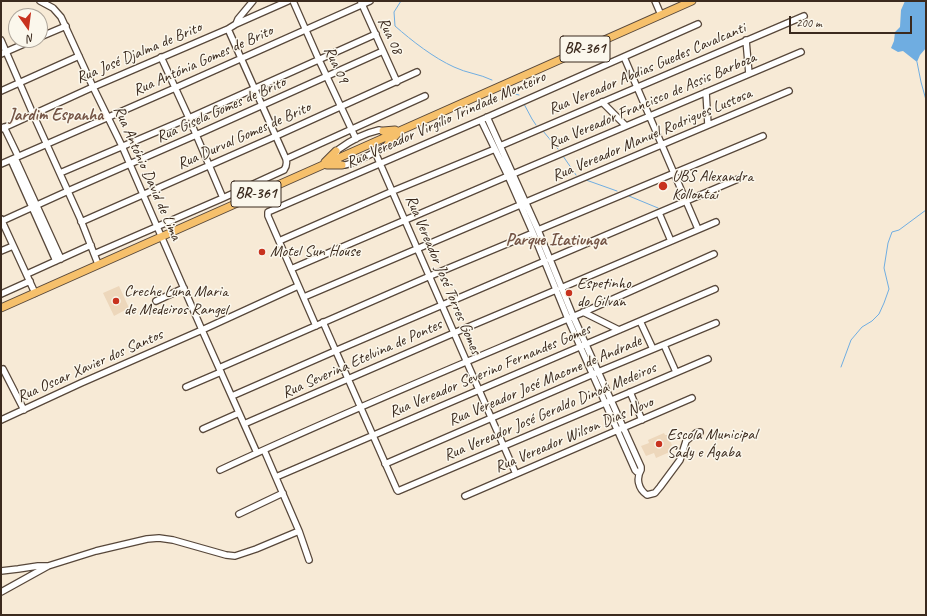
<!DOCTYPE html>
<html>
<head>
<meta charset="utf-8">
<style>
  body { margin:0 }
  #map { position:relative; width:927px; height:616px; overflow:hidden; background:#f7ead6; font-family:Caveat,sans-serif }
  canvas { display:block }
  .frame { position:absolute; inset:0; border:2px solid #3b2a1e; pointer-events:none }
  .north { position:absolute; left:8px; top:8px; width:40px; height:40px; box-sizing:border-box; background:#fbf7ec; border:1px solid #aea59a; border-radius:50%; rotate:166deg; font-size:11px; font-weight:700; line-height:16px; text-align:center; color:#3b2a1e }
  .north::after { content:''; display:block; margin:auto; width:14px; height:18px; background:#c8321e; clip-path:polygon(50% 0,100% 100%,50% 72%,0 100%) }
  .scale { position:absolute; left:789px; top:16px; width:123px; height:18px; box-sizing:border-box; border:2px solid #3b2a1e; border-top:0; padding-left:5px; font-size:12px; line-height:14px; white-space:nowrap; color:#3b2a1e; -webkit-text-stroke:3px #fbf7ec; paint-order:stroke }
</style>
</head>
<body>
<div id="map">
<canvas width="927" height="616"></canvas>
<div class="frame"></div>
<div class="north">N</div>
<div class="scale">200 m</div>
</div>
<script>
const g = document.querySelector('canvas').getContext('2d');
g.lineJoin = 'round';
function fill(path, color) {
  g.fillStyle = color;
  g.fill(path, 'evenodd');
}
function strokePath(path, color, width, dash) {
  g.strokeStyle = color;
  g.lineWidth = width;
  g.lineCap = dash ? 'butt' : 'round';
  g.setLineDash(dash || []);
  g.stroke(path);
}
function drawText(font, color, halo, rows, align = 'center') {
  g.font = font + ' Caveat,sans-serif';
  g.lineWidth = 3;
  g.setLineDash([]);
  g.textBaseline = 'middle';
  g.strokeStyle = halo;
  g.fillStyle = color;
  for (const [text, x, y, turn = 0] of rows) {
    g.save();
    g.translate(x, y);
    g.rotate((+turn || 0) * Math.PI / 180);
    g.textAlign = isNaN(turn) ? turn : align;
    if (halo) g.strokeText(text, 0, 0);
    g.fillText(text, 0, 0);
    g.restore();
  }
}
fill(new Path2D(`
  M119,286L129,308L114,316L103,293Z
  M664,433L665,435H667L672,445L670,447L672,451L656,458L654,453L646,456L641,446L649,443L648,440Z`), '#edd7bb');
fill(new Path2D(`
  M905,1H926V48L920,55L917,62L903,51L898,52L891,48L894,41L895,32L900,27L901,10Z`), '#6fade1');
strokePath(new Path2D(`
  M401,1L394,12L395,26C412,41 434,58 454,67C466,73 480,74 492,80
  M917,62L921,82L926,100
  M506,92L519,95
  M524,104L532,119L536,125
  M543,131L558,149
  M563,156L576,175
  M586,180L617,191
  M629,196L658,208
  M841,367L851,340L862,327L872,321L879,314L884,303L889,289L884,268L888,243L892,232L899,230L926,210`), '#6fade1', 1);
const minor = new Path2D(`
  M40,1L53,8L61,17L93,87L122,146L202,330L257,453
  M293,1L319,60L356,139
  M655,1L661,15
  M361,2L397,82
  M236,24L238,19L253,1
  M40,37L66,26
  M1,40L33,114L80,218L98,264
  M746,40L749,74
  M1,54L33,40
  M161,57L189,118L223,198
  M624,57L698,229
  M1,91L79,56
  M706,92L708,125
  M602,102L626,126
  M487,117L538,230L573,316L641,467V470C636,478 638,489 647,495L655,493L660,487L680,460L686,441L696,433L700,432
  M481,120L508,176L533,233L568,319L635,470L637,472H639
  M4,127L18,156
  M1,129L93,87L228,29L236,24L288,1
  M379,130C384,131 387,132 388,137C389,139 389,141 388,143C386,148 350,165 344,165C335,165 333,154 339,149C350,141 366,133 379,130Z
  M500,146L804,16
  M375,152L479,390L516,474
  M15,158L61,259
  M286,159L425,96
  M11,160L56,261
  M1,164L47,144L175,88L370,1
  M60,173L189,118L376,34
  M513,174L801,52
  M526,202L789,91
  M659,213L671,241
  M1,219L35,293
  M2,221L68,191L196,135L383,51
  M81,222L276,136L417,72
  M538,230L763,136
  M279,241L393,191L495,149
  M1,251L13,246
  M94,254L223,198L284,170C287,166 287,163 286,159L228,29
  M550,259L738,179
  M291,269L508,176
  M27,274L91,245
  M561,288L716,222
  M1,294L30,281
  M304,297L520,205
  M156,301L184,288
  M583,312L619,330
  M640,321L653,349
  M323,322L397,490L398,491L605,403L708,359
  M316,326L268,216V212L481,120L698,24
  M664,345L676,372
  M219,368L430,276L533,233
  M1,370L3,369L24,410
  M186,387L221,372
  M630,392L642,420
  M232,396L335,351L545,261
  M1,420L81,383L202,330L298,286
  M244,424L454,333L556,290
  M203,429L239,413
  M264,450L299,531L309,560
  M385,464L598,372L716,323
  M220,470C340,414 462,364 584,312C627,293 671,273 714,254
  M276,477L619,330L715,289
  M465,496L692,398
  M239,514L283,493
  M1,571L18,569L38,566H48
  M1,592L48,566L96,551L147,539L159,538L173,540L226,555L235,556L256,549L299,531`);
const major = new Path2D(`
  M383,131L395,130
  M388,144L399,132
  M325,162L336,151
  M327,165H342
  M1,308C231,204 462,105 692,1`);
strokePath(minor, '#57473a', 8);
strokePath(major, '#57473a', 9);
strokePath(minor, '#fff', 5.5);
strokePath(major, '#f6c06b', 7);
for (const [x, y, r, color] of [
  [663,186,5,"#c8321e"],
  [262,252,4,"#c8321e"],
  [569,293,4,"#c8321e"],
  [116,301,4,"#c8321e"],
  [659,444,4,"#c8321e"]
]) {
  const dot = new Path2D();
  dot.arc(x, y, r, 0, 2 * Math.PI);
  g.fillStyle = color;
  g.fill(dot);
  strokePath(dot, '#fbf7ec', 1.5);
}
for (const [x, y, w] of [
  [585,49,50],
  [256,194,50]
]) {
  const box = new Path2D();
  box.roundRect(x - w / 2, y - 13, w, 26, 3);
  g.fillStyle = '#fbf7ec';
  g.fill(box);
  strokePath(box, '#3b2a1e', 1);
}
drawText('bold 15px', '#3b2a1e', null, [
  ["BR-361",585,49],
  ["BR-361",256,194]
]);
drawText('16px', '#3b2a1e', '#fbf7ec', [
  ["Rua 08",390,36,65],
  ["Rua José Djalma de Brito",139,53,-23],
  ["Rua Antónia Gomes de Brito",203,61,-24],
  ["Rua 09",336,65,65],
  ["Rua Vereador Abdias Guedes Cavalcanti",647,69,-23],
  ["Rua Vereador Francisco de Assis Barboza",652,101,-23],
  ["Rua Gisela Gomes de Brito",221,110,-24],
  ["Rua Vereador Virgílio Trindade Monteiro",446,120,-24],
  ["Rua Vereador Manuel Rodrigues Lustosa",652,135,-23],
  ["Rua Durval Gomes de Brito",244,136,-24],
  ["Rua António David de Lima",147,173,66],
  ["Rua Vereador José Torres Gomes",443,275,67],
  ["Rua Severina Etelvina de Pontes",362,359,-24],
  ["Rua Oscar Xavier dos Santos",90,366,-24],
  ["Rua Vereador Severino Fernandes Gomes",490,371,-23],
  ["Rua Vereador José Macone de Andrade",545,381,-23],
  ["Rua Vereador José Geraldo Dinoá Medeiros",550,412,-23],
  ["Rua Vereador Wilson Dias Novo",574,435,-23]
]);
drawText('16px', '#3b2a1e', '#fbf7ec', [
  ["UBS Alexandra",672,177],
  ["Kollontai",672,195],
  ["Motel Sun House",270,252],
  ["Espetinho",577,284],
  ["do Gilvan",577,302],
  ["Creche Luna Maria",124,292],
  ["de Medeiros Rangel",124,310],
  ["Escola Municipal",667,435],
  ["Sady e Ágaba",667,453]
], 'left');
drawText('bold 17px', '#755546', '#fbf7ec', [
  ["Jardim Espanha",56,116],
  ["Parque Itatiunga",556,241]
]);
</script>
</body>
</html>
